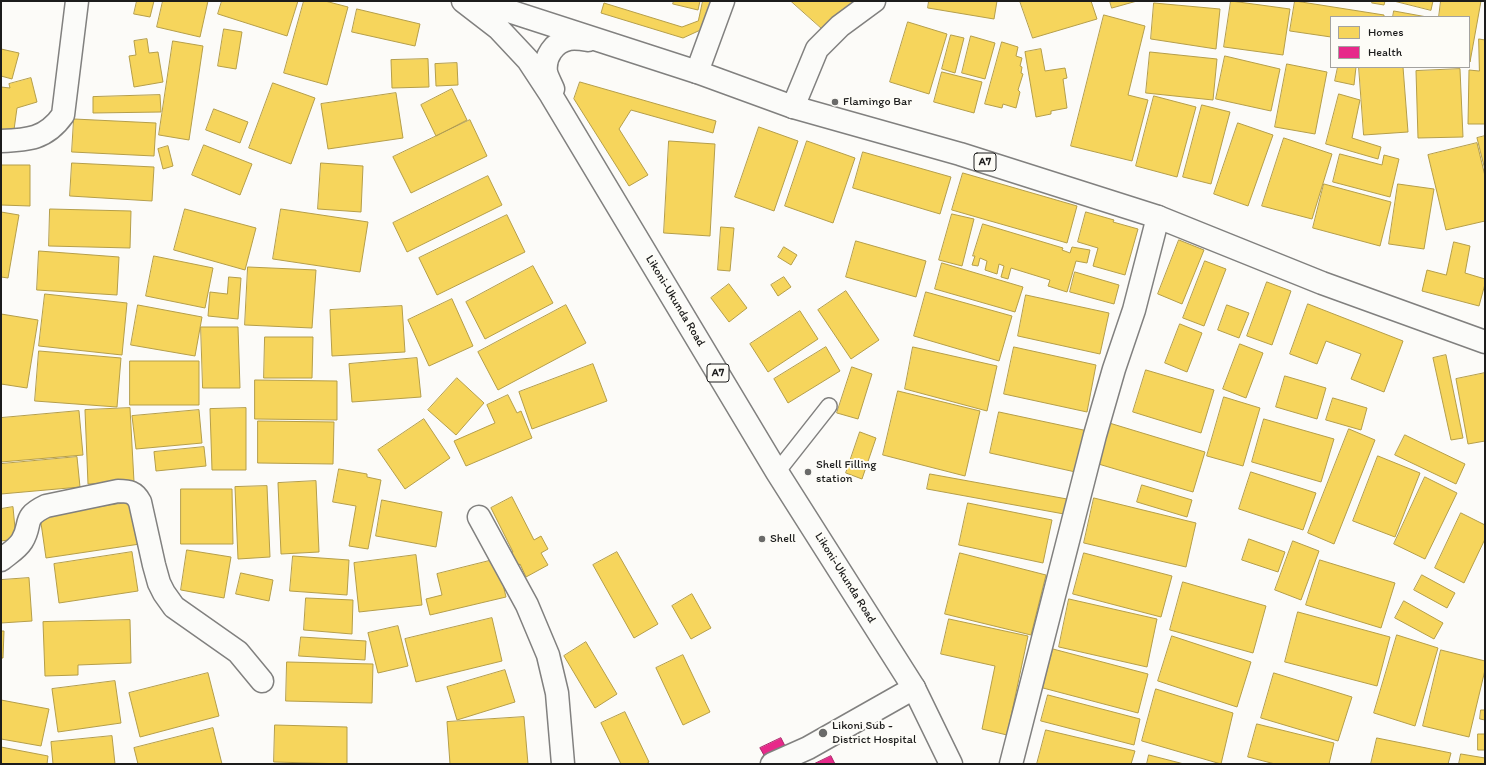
<!DOCTYPE html>
<html>
<head>
<meta charset="utf-8">
<style>
  body { margin:0 }
  #map { position:relative; width:1486px; height:765px; overflow:hidden; background:#fcfbf8; font-family:Itim,sans-serif }
  canvas { display:block }
  .frame { position:absolute; inset:0; border:2px solid #1c1c1c; pointer-events:none }
  .legend { position:absolute; left:1330px; top:16px; width:140px; height:52px; box-sizing:border-box; background:#fdfcf7; border:1px solid #a3a29f; margin:0; padding:5px 7px; list-style:none; font-size:12px; color:#1c1c1c }
  .legend li { display:flex; align-items:center; gap:8px; height:20px }
  .legend b { width:20px; border:1px solid #a3a29f }
</style>
</head>
<body>
<div id="map">
<canvas width="1486" height="765"></canvas>
<div class="frame"></div>
<ul class="legend">
<li><b style="height:11px;background:#f6d55c"></b>Homes</li>
<li><b style="height:11px;background:#e7298a"></b>Health</li>
</ul>
</div>
<script>
const g = document.querySelector('canvas').getContext('2d');
g.lineJoin = 'round';
function fill(path, color) {
  g.fillStyle = color;
  g.fill(path, 'evenodd');
}
function strokePath(path, color, width, dash) {
  g.strokeStyle = color;
  g.lineWidth = width;
  g.lineCap = dash ? 'butt' : 'round';
  g.setLineDash(dash || []);
  g.stroke(path);
}
function drawText(font, color, halo, rows, align = 'center') {
  g.font = font + ' Itim,sans-serif';
  g.lineWidth = 4;
  g.setLineDash([]);
  g.textBaseline = 'middle';
  g.strokeStyle = halo;
  g.fillStyle = color;
  for (const [text, x, y, turn = 0] of rows) {
    g.save();
    g.translate(x, y);
    g.rotate((+turn || 0) * Math.PI / 180);
    g.textAlign = isNaN(turn) ? turn : align;
    if (halo) g.strokeText(text, 0, 0);
    g.fillText(text, 0, 0);
    g.restore();
  }
}
const homes = new Path2D(`
  M137,1H154L150,17L134,14Z
  M163,1H208L200,37L157,27Z
  M222,1H298L287,36L218,14Z
  M304,1H325L348,7L327,85L284,73Z
  M674,1H700L698,10L673,4Z
  M703,1H712L707,27L683,38L601,13L604,3L682,27L698,21Z
  M791,1H854L826,32Z
  M929,1H997L994,19L928,8Z
  M1020,1H1091L1097,19L1033,38Z
  M1110,1H1137L1112,8Z
  M1231,1L1290,9L1283,55L1224,47Z
  M1295,1L1384,15V17H1331V37L1290,31Z
  M1373,1H1385L1384,5L1372,3Z
  M1394,1H1433L1431,10Z
  M1441,1H1481L1470,62L1469,17H1439Z
  M1154,3L1220,9L1216,49L1151,39Z
  M357,9L420,24L415,46L352,32Z
  M1394,11L1427,17H1393Z
  M1104,15L1145,26L1128,95L1148,100L1132,161L1071,146Z
  M908,22L947,34L929,94L890,82Z
  M224,29L242,32L236,69L218,66Z
  M951,35L964,38L955,73L942,69Z
  M971,36L995,43L985,79L962,73Z
  M147,39L149,53L158,52L163,82L134,87L129,56L136,55L134,41Z
  M1479,39L1485,40V124H1468L1469,70L1479,71Z
  M173,41L203,46L189,140L159,135Z
  M1002,42L1018,47L1016,56L1022,58L1020,66L1022,67L1021,73L1023,74L1018,90L1020,92L1016,108L1003,104L1002,108L985,104Z
  M1,49L19,53L12,79L1,76Z
  M1041,49L1045,71L1065,68L1067,78L1063,79L1067,108L1051,111V114L1036,117L1025,52Z
  M1150,52L1217,59L1213,100L1146,93Z
  M1225,56L1280,69L1271,111L1216,99Z
  M428,59L429,87L392,88L391,60Z
  M457,63L458,85L436,86L435,64Z
  M1287,64L1327,72L1315,134L1275,127Z
  M1338,67H1356L1354,85L1335,81Z
  M1359,67H1403L1408,132L1364,135Z
  M1460,69L1463,137L1418,138L1416,71Z
  M942,72L982,82L974,113L934,102Z
  M31,78L37,102L17,108L13,137L1,135V87L10,88L9,84Z
  M580,82L716,121L713,133L631,110L619,129L648,175L629,186L574,99Z
  M273,83L315,98L291,164L249,148Z
  M452,89L467,120L436,136L421,105Z
  M396,93L403,138L328,149L321,104Z
  M1339,94L1360,100L1352,138L1381,147L1378,159L1326,144Z
  M160,95L161,112L93,113V97Z
  M1154,96L1196,107L1177,177L1136,166Z
  M1202,105L1230,112L1211,184L1183,177Z
  M214,109L248,122L240,143L206,130Z
  M74,119L156,123L154,156L72,152Z
  M470,120L487,156L411,193L393,157Z
  M1238,123L1273,135L1248,206L1214,194Z
  M759,127L798,141L774,211L735,197Z
  M1485,136V170L1477,138Z
  M1284,138L1332,154L1312,219L1262,206Z
  M669,141L715,144L710,236L664,233Z
  M807,141L855,158L833,223L785,206Z
  M1477,143L1485,176V221L1446,230L1428,155Z
  M204,145L252,164L240,195L192,175Z
  M168,146L173,166L163,169L158,149Z
  M863,152L951,177L940,214L853,188Z
  M1340,154L1382,165L1384,155L1399,159L1390,197L1333,182Z
  M72,163L154,167L152,201L70,196Z
  M321,163L363,166L361,212L318,209Z
  M1,165H30V206L1,205Z
  M963,173L1077,206L1067,243L952,210Z
  M488,176L502,205L407,252L393,223Z
  M1324,184L1391,202L1380,246L1313,228Z
  M1398,184L1434,189L1424,249L1389,244Z
  M50,209L131,211L130,248L49,246Z
  M185,209L256,228L245,270L174,250Z
  M281,209L368,222L360,272L273,259Z
  M1,212L19,215L8,278L1,277Z
  M1086,212L1114,220L1113,222L1138,229L1125,275L1093,266L1098,248L1078,242Z
  M952,214L974,219L962,266L939,260Z
  M507,215L525,252L437,295L419,258Z
  M983,224L1063,248L1062,250L1070,253L1072,247L1090,250L1087,263L1076,261L1067,292L1048,286L1050,280L1011,268L1008,279L1001,277L1004,266L999,264L997,274L985,270L987,261L980,258L978,266L972,265L975,256H973Z
  M721,227L734,228L730,271L718,270Z
  M1179,240L1204,250L1182,304L1158,294Z
  M856,241L926,261L916,297L846,277Z
  M1454,242L1470,246L1465,273L1485,279V284L1479,306L1422,291L1427,270L1446,275Z
  M784,247L797,255L791,265L778,257Z
  M39,251L119,257L117,295L37,290Z
  M154,256L213,268L205,308L146,296Z
  M1205,261L1226,269L1204,326L1183,318Z
  M942,263L1023,287L1015,312L935,289Z
  M533,266L553,303L485,339L466,302Z
  M248,267L316,270L312,328L245,325Z
  M1075,272L1119,285L1114,304L1070,292Z
  M229,277L241,278L238,319L208,316L210,292L227,294Z
  M784,277L791,287L778,296L771,285Z
  M1267,282L1291,291L1272,345L1247,336Z
  M729,284L747,308L729,322L711,298Z
  M846,291L879,340L851,359L818,310Z
  M926,292L1012,316L999,361L914,336Z
  M45,294L127,303L122,355L39,346Z
  M1026,295L1109,313L1100,354L1018,336Z
  M452,299L473,346L429,366L408,320Z
  M1308,304L1403,341L1384,392L1351,379L1361,354L1326,341L1317,364L1290,354Z
  M138,305L202,317L195,356L131,345Z
  M566,305L586,343L498,390L478,352Z
  M1227,305L1249,313L1239,338L1218,330Z
  M402,306L405,352L332,356L330,310Z
  M800,311L818,339L768,372L750,344Z
  M1,314L38,320L27,388L1,384Z
  M1180,324L1202,333L1187,372L1165,363Z
  M201,327H238L240,388H203Z
  M265,337H313L312,378H264Z
  M1240,344L1263,353L1246,398L1223,389Z
  M826,347L840,371L788,403L774,379Z
  M913,347L997,366L987,411L905,389Z
  M1014,347L1096,365L1087,412L1004,394Z
  M39,351L121,358L117,407L35,401Z
  M1446,355L1463,438L1451,440L1433,358Z
  M417,358L421,397L352,402L349,364Z
  M130,361H199V405H130Z
  M593,364L607,401L532,429L519,392Z
  M852,367L872,374L858,419L837,413Z
  M1146,370L1214,390L1201,433L1133,412Z
  M1485,373V441L1468,444L1456,379Z
  M1285,376L1326,388L1317,419L1276,407Z
  M457,378L484,403L456,435L428,410Z
  M255,380L337,381V420L255,419Z
  M898,391L980,411L965,476L883,455Z
  M508,395L517,413L521,411L532,438L466,466L454,441L495,423L487,405Z
  M1224,397L1260,408L1243,466L1207,456Z
  M1333,398L1367,408L1361,430L1326,420Z
  M130,408L134,482L88,484L85,410Z
  M246,408V470H212L210,409Z
  M199,410L202,443L136,449L132,416Z
  M79,411L83,455L1,462V418Z
  M999,412L1088,431L1080,473L990,453Z
  M424,419L450,458L405,489L378,450Z
  M1264,419L1334,439L1321,482L1252,462Z
  M258,421L334,422L333,464L258,463Z
  M1106,422L1205,452L1193,492L1095,463Z
  M1349,429L1375,440L1334,544L1308,533Z
  M860,432L876,438L862,479L846,473Z
  M1405,435L1465,464L1456,484L1395,455Z
  M204,447L206,466L156,471L154,452Z
  M1378,456L1420,473L1395,537L1353,521Z
  M77,457L80,487L1,494V464Z
  M339,469L367,474V477L381,480L368,549L349,546L356,506L333,502Z
  M1251,472L1316,493L1303,530L1239,509Z
  M930,474L1067,499L1064,514L927,489Z
  M1425,477L1457,493L1425,559L1394,544Z
  M316,481L319,552L281,554L278,483Z
  M1142,485L1192,500L1187,517L1137,502Z
  M267,486L270,557L238,559L235,487Z
  M181,489H232L233,544H181Z
  M512,497L534,540L541,536L548,549L541,553L548,565L526,577L520,564L516,567L509,554L513,552L491,508Z
  M1094,498L1196,523L1186,567L1084,543Z
  M382,500L442,512L436,547L376,536Z
  M133,502L140,544L46,558L40,516Z
  M968,503L1052,520L1043,563L959,545Z
  M13,507L16,539L1,541V509Z
  M1461,513L1485,525V539L1464,583L1435,568Z
  M1249,539L1285,552L1278,572L1242,560Z
  M1293,541L1319,551L1301,600L1275,590Z
  M187,550L231,557L224,598L181,590Z
  M132,552L138,591L59,603L54,564Z
  M617,552L658,624L634,638L593,565Z
  M960,553L1046,575L1031,635L945,614Z
  M1084,553L1172,576L1161,617L1073,594Z
  M416,555L422,605L359,612L354,563Z
  M293,556L349,560L347,595L290,591Z
  M497,559L506,597L430,615L426,599L442,595L437,574Z
  M1320,560L1395,583L1381,628L1306,605Z
  M241,573L273,580L269,601L236,594Z
  M1422,575L1455,593L1447,608L1414,590Z
  M29,578L32,621L1,623V580Z
  M1183,582L1266,606L1253,653L1170,630Z
  M692,594L711,628L691,639L672,606Z
  M306,598L353,600L352,634L304,630Z
  M1069,599L1157,619L1147,667L1059,647Z
  M1404,601L1443,623L1434,639L1395,618Z
  M1298,612L1390,637L1377,686L1285,662Z
  M492,618L502,661L416,682L405,639Z
  M949,619L1028,636L1007,735L982,729L995,666L941,654Z
  M130,620L131,663L78,665V675L45,676L43,622Z
  M398,626L408,666L378,673L368,633Z
  M1,631H4L3,658H1Z
  M1397,635L1438,648L1415,726L1374,713Z
  M1172,636L1251,662L1237,707L1158,681Z
  M301,637L366,641L365,660L299,656Z
  M586,642L617,694L595,708L564,656Z
  M1053,649L1148,674L1138,713L1043,688Z
  M1441,650L1485,661V670L1469,737L1423,726Z
  M683,655L710,712L683,725L656,668Z
  M287,662L373,664L372,703L286,701Z
  M505,670L515,702L457,720L447,687Z
  M208,673L219,716L140,737L129,693Z
  M1274,673L1352,697L1338,741L1261,718Z
  M115,681L121,723L58,732L52,689Z
  M1156,689L1233,713L1221,764L1142,741Z
  M1048,695L1140,719L1134,745L1041,721Z
  M1,700L49,709L41,746L1,739Z
  M1481,710H1485V720L1480,719Z
  M625,712L649,762L646,764H621L601,723Z
  M524,717L528,764H450L447,722Z
  M1257,724L1334,743L1329,764H1275L1248,757Z
  M275,725L347,727V764L274,762Z
  M213,728L222,764H138L134,748Z
  M1046,730L1135,751L1131,764H1037Z
  M1478,734H1485V750H1478Z
  M112,736L115,764H53L51,742Z
  M1377,738L1451,753L1448,764H1371Z
  M1,747L48,756L47,764H1Z
  M1461,754L1485,758V764H1459Z
  M1149,755L1184,764H1147Z`);
fill(homes, '#f6d55c');
strokePath(homes, '#b59e49', 1);
const health = new Path2D(`
  M781,738L786,748L765,757L760,748Z
  M831,756L835,764H814Z`);
fill(health, '#e7298a');
strokePath(health, '#aa2569', 1);
const service = new Path2D(`
  M777,472L829,406`);
const minor = new Path2D(`
  M697,72L723,1
  M793,107L817,49L840,26L874,1
  M1,141C28,140 46,139 63,115L77,1
  M479,517L527,605L548,655L557,693L563,764
  M1,560C8,554 17,549 22,541C33,523 21,518 46,506L118,491C129,491 135,492 140,502L154,565L159,583L164,593L174,607L238,652L262,681
  M772,764L808,748L914,688
  M1011,764L1095,435L1114,369L1134,310L1158,217`);
const trunk = new Path2D(`
  M463,1L498,28L528,60L551,95L777,472L914,688L951,764
  M478,1L697,72L793,107L960,154L1158,217L1322,283L1485,342
  M553,89C551,84 547,77 546,72C544,57 554,42 569,39C575,38 582,39 588,40`);
strokePath(service, '#81807f', 18);
strokePath(minor, '#81807f', 25);
strokePath(trunk, '#81807f', 25);
strokePath(service, '#fbfbf9', 15);
strokePath(minor, '#fbfbf9', 22);
strokePath(trunk, '#fbfbf9', 22);
for (const [x, y, r, color] of [
  [835,102,4,"#6a6a69"],
  [808,472,4,"#6a6a69"],
  [762,539,4,"#6a6a69"],
  [823,733,5,"#6a6a69"]
]) {
  const dot = new Path2D();
  dot.arc(x, y, r, 0, 2 * Math.PI);
  g.fillStyle = color;
  g.fill(dot);
  strokePath(dot, '#fdfcf7', 1.5);
}
for (const [x, y, w] of [
  [985,162,22],
  [718,373,22]
]) {
  const box = new Path2D();
  box.roundRect(x - w / 2, y - 9, w, 18, 3);
  g.fillStyle = '#fdfcf7';
  g.fill(box);
  strokePath(box, '#1c1c1c', 1);
}
drawText('bold 11px', '#1c1c1c', null, [
  ["A7",985,162],
  ["A7",718,373]
]);
drawText('12px', '#1c1c1c', '#fdfcf7', [
  ["Flamingo Bar",843,102],
  ["Shell Filling",816,465],
  ["station",816,479],
  ["Shell",770,539],
  ["Likoni Sub -",832,726],
  ["District Hospital",832,740]
], 'left');
drawText('12px', '#1c1c1c', '#fdfcf7', [
  ["Likoni-Ukunda Road",675,301,59],
  ["Likoni-Ukunda Road",845,578,58]
]);
</script>
</body>
</html>
